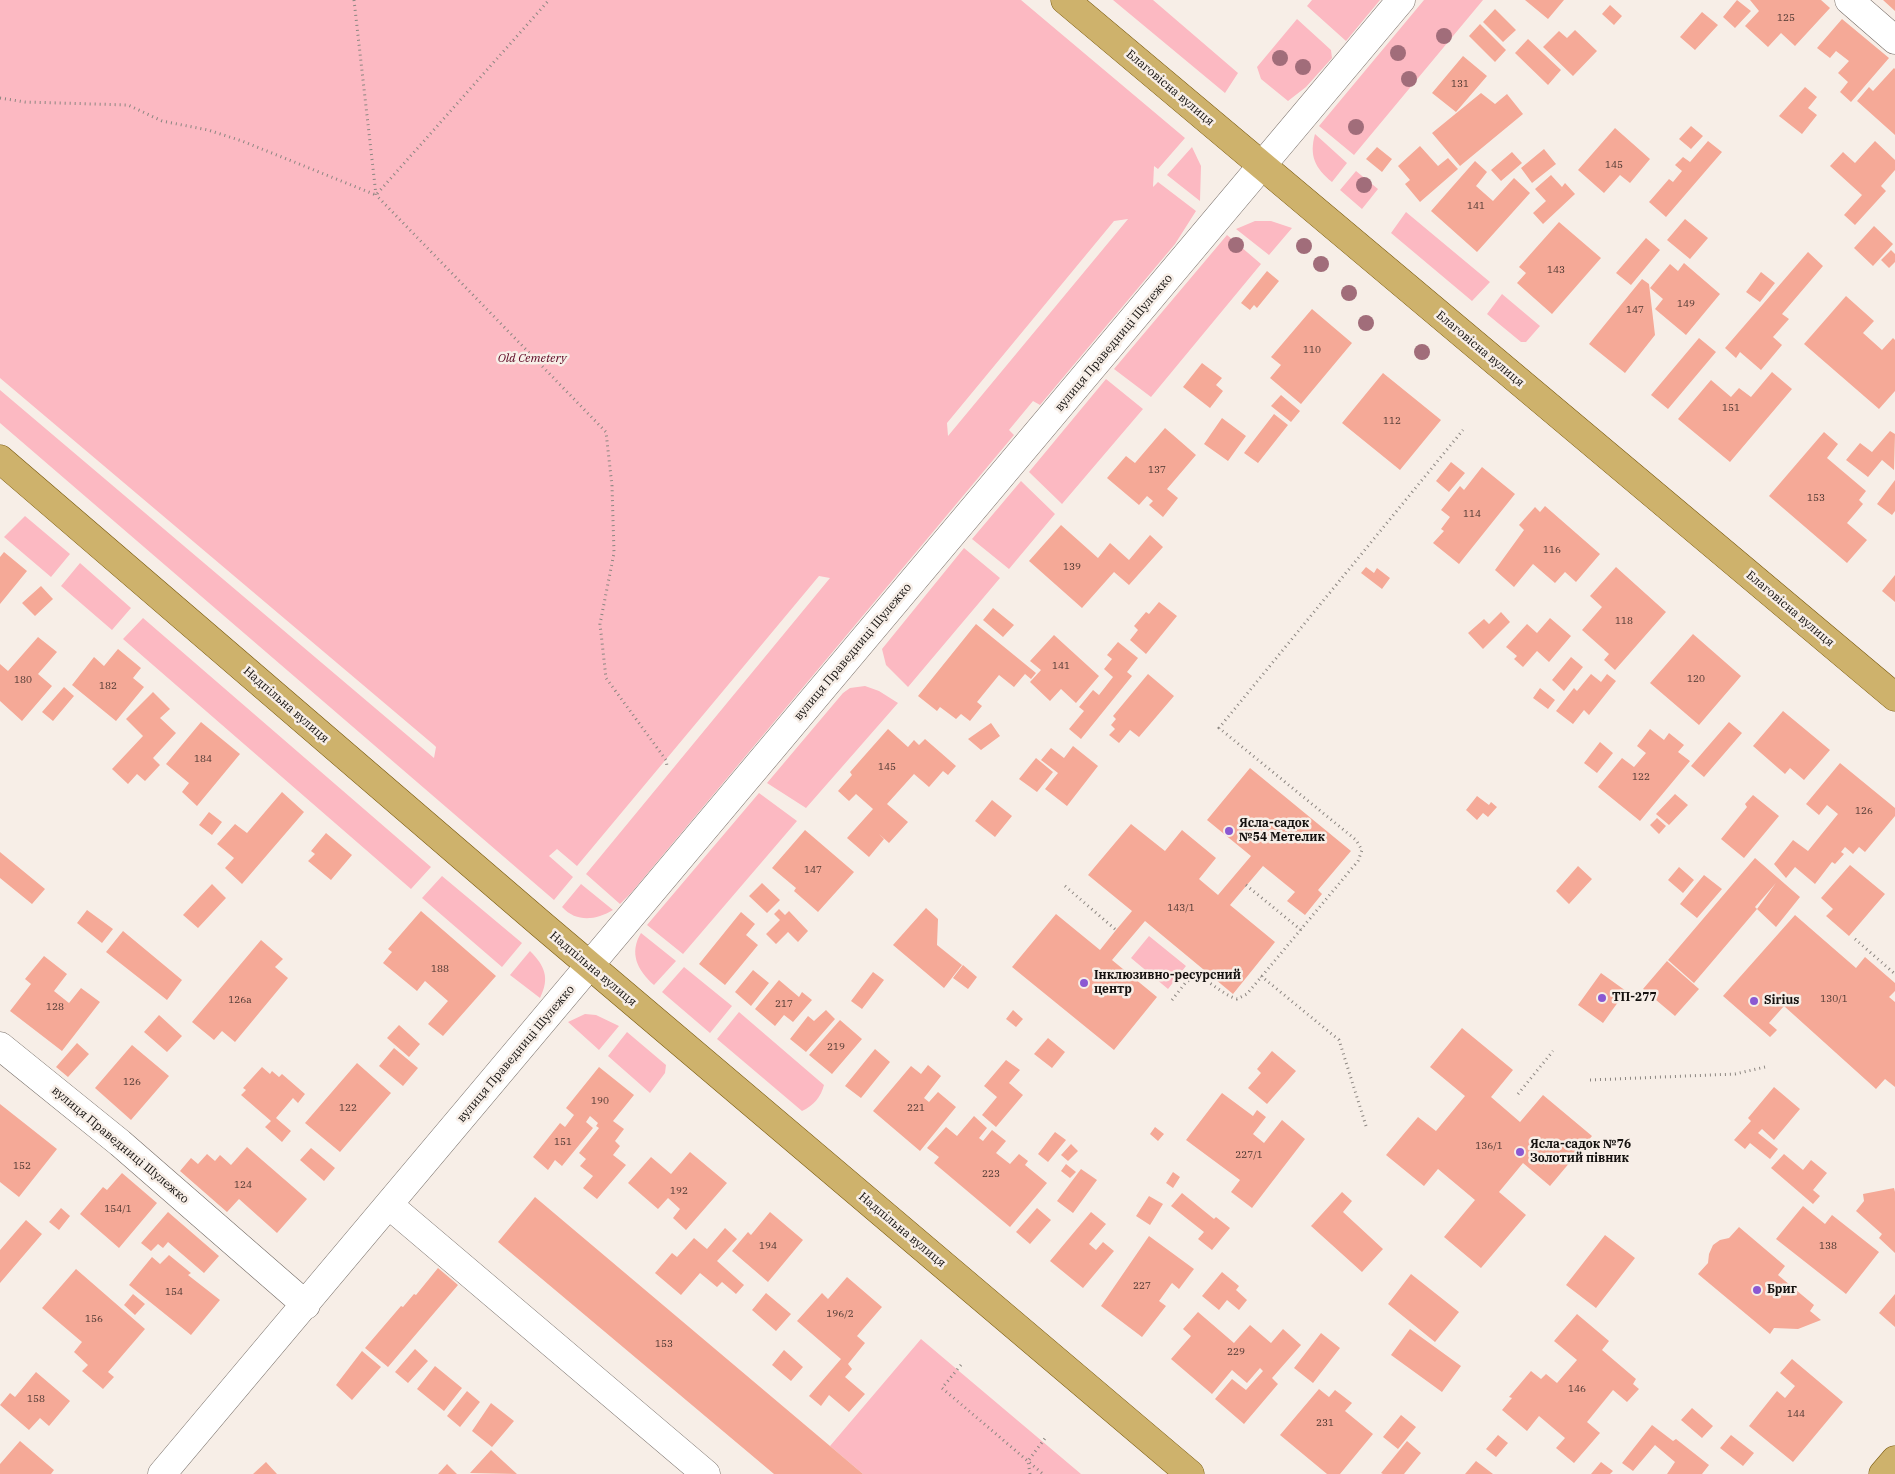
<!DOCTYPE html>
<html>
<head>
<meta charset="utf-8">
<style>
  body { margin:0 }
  canvas { display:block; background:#f7eee7 }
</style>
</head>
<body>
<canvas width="1895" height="1474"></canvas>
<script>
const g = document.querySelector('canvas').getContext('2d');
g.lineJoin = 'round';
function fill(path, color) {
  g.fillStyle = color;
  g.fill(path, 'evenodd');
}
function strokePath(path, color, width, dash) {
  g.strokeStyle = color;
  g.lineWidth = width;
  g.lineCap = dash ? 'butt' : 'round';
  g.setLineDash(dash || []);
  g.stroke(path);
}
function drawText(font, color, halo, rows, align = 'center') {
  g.font = font + ' "IBM Plex Serif",serif';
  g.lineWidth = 5;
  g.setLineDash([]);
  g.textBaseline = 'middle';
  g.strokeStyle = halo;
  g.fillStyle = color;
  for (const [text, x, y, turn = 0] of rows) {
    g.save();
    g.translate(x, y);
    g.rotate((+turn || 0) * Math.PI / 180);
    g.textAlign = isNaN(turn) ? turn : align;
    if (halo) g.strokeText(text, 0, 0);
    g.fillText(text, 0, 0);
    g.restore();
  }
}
fill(new Path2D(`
  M0,0H1021L1185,138L1158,169L1154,166L1153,187L1158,182L1196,211L1175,244L1040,405L1033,401L1009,430L1014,435L631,893L620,904L586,874L830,578L819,576L577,866L557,849L549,856L573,877L554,900L0,423V390L434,758L436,747L434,745L0,378ZM1128,219L948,436L947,423L1114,221Z
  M1113,0H1153L1238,73L1225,93Z
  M1312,0H1380L1346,41L1307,6Z
  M1424,0H1483L1354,155L1319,126Z
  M1297,19L1331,50L1332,58L1306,87L1288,101L1261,79L1257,67Z
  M1315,134L1347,163L1332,182C1315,168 1309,156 1315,134Z
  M1192,147L1201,166L1200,201L1167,175Z
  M1356,171L1378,189L1362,209L1340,190Z
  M1406,212L1490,282L1472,301L1391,233Z
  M1255,221H1271L1292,228L1269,255L1236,229Z
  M1227,235L1261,264L1151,397L1114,369Z
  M1502,294L1540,326L1526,342H1521L1487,314Z
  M1106,379L1143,409L1062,504L1029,472Z
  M1021,481L1055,514L1009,569L972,539Z
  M25,516L70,554L51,577L4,537Z
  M964,548L1000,578L908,687L886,665L882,649Z
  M80,563L131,608L112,630L61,586Z
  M143,618L431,867L411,889L123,639Z
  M865,686L879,691L898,703L806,808L767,783L843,693L850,688Z
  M759,793L797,821L683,954L647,925Z
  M442,876L522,943L502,967L422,898Z
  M581,884L613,910C596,920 577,923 562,907Z
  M641,933L676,961L654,985C637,970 629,953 641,933Z
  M1149,936L1186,966L1168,989L1131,958Z
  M530,951C545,966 550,978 540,998L510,975Z
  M684,967L732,1006L710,1033L662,992Z
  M739,1012L824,1085C821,1097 813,1106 802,1111L717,1039Z
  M585,1014L596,1015L619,1026L599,1050L568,1022Z
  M627,1032L666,1065L665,1073L650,1093L608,1056Z
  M921,1339L1081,1474H863L830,1446Z`), '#fcb9c2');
fill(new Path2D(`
  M1525,0H1564L1548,19Z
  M1737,0L1751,11L1735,28L1723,17Z
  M1750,0H1821L1830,8L1795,46L1781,33L1768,47L1745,26L1759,11Z
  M1883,0H1895V11Z
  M1610,5L1622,16L1614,25L1602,14Z
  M1495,9L1516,30L1503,42L1483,22Z
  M1702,12L1718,25L1695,50L1680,37Z
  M1842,19L1889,58L1851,102L1840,92L1848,82L1838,73L1849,61L1836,51L1830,58L1817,48Z
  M1480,24L1506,50L1495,62L1469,36Z
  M1575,30L1597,51L1573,76L1543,47L1559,31L1567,38Z
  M1528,39L1561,70L1548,85L1515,53Z
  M1463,56L1487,76L1456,112L1432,93Z
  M1894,68L1895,69V135L1857,101L1869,87L1873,91Z
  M1805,87L1817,97L1808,108L1817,115L1802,134L1779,116Z
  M1481,93L1495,104L1507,94L1523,114L1460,166L1432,133Z
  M1691,126L1703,136L1691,149L1679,139Z
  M1615,128L1650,159L1630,183L1620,175L1604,193L1578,170Z
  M1708,141L1722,152L1666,217L1649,202L1669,179L1673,182L1682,171L1675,165L1683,157L1690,162Z
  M1875,141L1895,160V170L1881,186L1886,191L1855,225L1844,215L1862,195L1830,166L1843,152L1855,163Z
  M1420,146L1438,166L1448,158L1458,169L1420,202L1405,184L1410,180L1398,166Z
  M1377,147L1392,159L1382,172L1366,159Z
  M1544,149L1556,164L1532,183L1521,168Z
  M1512,152L1522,163L1501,181L1491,170Z
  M1475,161L1487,172L1476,186L1493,201L1514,178L1530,193L1477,252L1431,211Z
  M1551,175L1562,187L1565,183L1575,194L1543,224L1533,213L1546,201L1535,189Z
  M1685,219L1708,238L1690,259L1667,240Z
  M1559,222L1601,258L1552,314L1517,283L1526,273L1519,267Z
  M1874,226L1893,244L1873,266L1854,248Z
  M1646,238L1660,250L1631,285L1616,273Z
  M1891,250L1895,254V262L1889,268L1881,260Z
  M1808,252L1823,266L1782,314L1789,319L1773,337L1782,345L1761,370L1740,352L1736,358L1725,348Z
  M1684,263L1720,294L1686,335L1655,309L1663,299L1650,288L1670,264L1678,271Z
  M1267,271L1279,281L1257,308L1254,305L1250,310L1241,303Z
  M1761,272L1775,283L1760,302L1746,292Z
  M1642,279L1649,284L1655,335L1625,373L1589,344Z
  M1846,296L1874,321L1863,333L1882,350L1893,338L1895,340V391L1879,409L1804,344Z
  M1312,309L1352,343L1301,404L1270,378L1281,365L1271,357Z
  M1699,338L1716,352L1668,409L1651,395Z
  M1202,363L1222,378L1216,385L1223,391L1210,408L1183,387Z
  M1772,372L1792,389L1730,462L1678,419L1711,380L1731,397L1739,388L1751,397Z
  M1383,373L1441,420L1400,470L1342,423Z
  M1281,395L1300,411L1291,422L1271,406Z
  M1274,414L1288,425L1258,463L1244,453Z
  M1222,418L1246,436L1228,461L1204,444Z
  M1165,428L1196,455L1167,489L1178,498L1163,517L1149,505L1153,501L1147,496L1139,505L1107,478L1126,456L1135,463Z
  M1890,431L1895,434L1894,470L1882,460L1868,477L1846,460L1860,443L1872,452Z
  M1824,432L1838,444L1827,458L1866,491L1859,500L1863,504L1847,523L1867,540L1847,563L1769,496Z
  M1451,462L1465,473L1449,492L1436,481Z
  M1482,467L1515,494L1459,564L1433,543L1444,531L1441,529L1450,517L1441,510L1460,486L1464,490Z
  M1895,480V511L1892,515L1877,504Z
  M1545,506L1600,554L1576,582L1565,572L1555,583L1533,564L1514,587L1495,570L1524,530L1519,525L1535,507L1540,512Z
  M1061,525L1098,558L1110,543L1129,560L1150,535L1163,547L1129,585L1114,572L1082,608L1029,561Z
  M4,552L27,571L0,604V557Z
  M1366,567L1374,573L1377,568L1390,578L1382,589L1361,573Z
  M1616,567L1666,612L1615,670L1604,660L1609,654L1582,630L1602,607L1590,596Z
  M1895,575V602L1882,591Z
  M41,586L53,599L35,616L22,603Z
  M1159,602L1177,616L1146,654L1130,640L1138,630L1134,626L1146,612L1149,614Z
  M993,608L1014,625L1003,637L983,620Z
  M1501,612L1510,622L1483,649L1468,633L1484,619L1489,624Z
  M1550,618L1571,636L1549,662L1537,651L1523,667L1514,659L1517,656L1506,647L1527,624L1537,633Z
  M976,624L1036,673L1031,679L1025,674L1014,687L999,675L977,702L982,706L970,721L961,714L956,719L940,707L937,711L918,696Z
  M1693,634L1741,676L1699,725L1650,683Z
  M1054,635L1099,676L1076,703L1061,689L1050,701L1030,682L1041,670L1030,661Z
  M38,637L57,652L38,674L52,686L22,721L0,701V664L8,671Z
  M1118,642L1138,658L1127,672L1132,676L1081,739L1069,729L1084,711L1079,707L1093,690L1099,695L1113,677L1104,669L1112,659L1107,655Z
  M118,649L141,668L133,678L144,687L116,721L72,685L94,657L104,666Z
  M1571,657L1583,667L1564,691L1552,680Z
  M1148,674L1174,696L1139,737L1130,730L1119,743L1109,735L1115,729L1111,725L1116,719L1113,716Z
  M1591,674L1601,682L1607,674L1616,681L1589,715L1584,710L1573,724L1556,711L1574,688L1577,691Z
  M64,687L74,696L53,721L42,712Z
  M1540,688L1555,700L1548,709L1533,698Z
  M153,692L170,709L160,718L176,733L153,758L160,765L145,781L137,774L128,784L112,769L143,736L126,719Z
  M1783,711L1830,750L1804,780L1790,768L1785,774L1753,746Z
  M201,722L240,754L197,806L182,792L189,783L166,764Z
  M1729,722L1742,733L1704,777L1691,766Z
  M991,723L1000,736L981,750L968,739Z
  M888,729L908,747L914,740L919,745L925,739L956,766L948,775L943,771L929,787L914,774L887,804L908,822L889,843L879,834L884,839L869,857L847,838L873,809L856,794L849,801L838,791L852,775L850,772Z
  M1650,729L1664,740L1669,733L1684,745L1678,752L1690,761L1640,821L1598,787L1622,758L1634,767L1646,753L1637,746Z
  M1600,742L1613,753L1597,773L1584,763Z
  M1073,746L1098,766L1067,806L1045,789L1058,773L1041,760L1051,748L1064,758Z
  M1036,758L1053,772L1037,792L1019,779Z
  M1840,763L1895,808V816L1865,852L1859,847L1853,854L1845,847L1841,852L1844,854L1835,864L1832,862L1815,884L1795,867L1786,878L1774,864L1793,840L1808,851L1838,814L1827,805L1819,815L1806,804Z
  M1250,768L1351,851L1318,890L1322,894L1305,915L1287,901L1295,892L1263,866L1230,905L1275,942L1233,994L1145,921L1112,960L1157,997L1114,1050L1012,967L1056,914L1100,950L1116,930L1132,911L1088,875L1131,824L1165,851L1182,830L1216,858L1199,879L1218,895L1251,856L1207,820Z
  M282,792L304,812L242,884L225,868L234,858L217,844L235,824L247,833Z
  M1675,794L1688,805L1669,825L1656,814Z
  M1753,795L1779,816L1744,858L1721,839L1747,807L1745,804Z
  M1477,796L1489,805L1491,802L1497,807L1488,817L1483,813L1477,820L1466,810Z
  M992,800L1012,816L995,837L975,821Z
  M209,812L222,822L212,835L199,825Z
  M1657,818L1666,826L1659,834L1650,825Z
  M805,830L854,872L818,912L794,891L796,888L772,868Z
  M326,833L352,855L331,880L308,861L315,854L311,851Z
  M0,852L45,889L32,904L0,878Z
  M1755,858L1800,897L1776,927L1757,909L1776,883L1755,907L1757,909L1694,983L1668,960Z
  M1850,865L1885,894L1849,936L1826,916L1833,909L1821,898Z
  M1578,866L1592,879L1569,904L1556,891Z
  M1679,867L1694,880L1683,893L1668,880Z
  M1704,875L1722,889L1697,918L1680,904Z
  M762,883L780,900L767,913L749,896Z
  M212,884L226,898L198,928L183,915Z
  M926,908L938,919L937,945L962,965L944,988L893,945Z
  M779,909L785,915L789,911L808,931L798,942L788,932L776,944L766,934L780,920L774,914Z
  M87,910L113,929L102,943L77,923Z
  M421,911L496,976L443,1036L428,1024L448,1001L425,981L417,991L383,963L392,952L388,949Z
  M741,912L755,924L746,935L758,945L725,985L699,964Z
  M1795,915L1856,968L1865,957L1895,983V991L1889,997L1895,1002V1087L1885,1079L1876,1089L1784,1006L1769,1023L1777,1030L1770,1037L1723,996Z
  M123,931L182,980L167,1000L106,952Z
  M261,940L283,959L275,967L288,978L235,1042L222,1031L214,1040L192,1022Z
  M44,956L67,974L54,991L69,1003L81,988L100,1002L62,1051L10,1011L31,984L25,979Z
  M1667,961L1699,989L1675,1016L1643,989Z
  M963,965L977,977L968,989L953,978Z
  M753,970L769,983L751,1006L735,992Z
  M873,972L884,980L862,1009L851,1001Z
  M1601,973L1626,991L1603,1023L1578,1005Z
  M779,980L799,997L802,992L812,1000L793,1022L784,1015L775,1026L755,1009Z
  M826,1010L835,1019L806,1052L790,1039L808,1016L814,1021Z
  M1013,1010L1023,1019L1016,1027L1006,1019Z
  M159,1015L182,1036L167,1052L144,1032Z
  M840,1020L862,1039L832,1074L809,1055Z
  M399,1025L420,1044L409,1057L387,1038Z
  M1462,1028L1513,1070L1491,1097L1520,1122L1543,1095L1592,1136L1550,1186L1523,1163L1499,1192L1526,1215L1481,1268L1444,1237L1475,1200L1438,1169L1424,1186L1386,1155L1418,1117L1436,1131L1465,1096L1430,1067Z
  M1048,1038L1065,1052L1052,1068L1034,1054Z
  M77,1043L89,1054L68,1077L56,1067Z
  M132,1045L169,1076L131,1120L95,1088Z
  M394,1048L418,1068L403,1086L379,1066Z
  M875,1049L890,1062L861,1098L845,1086Z
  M1272,1051L1296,1071L1267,1104L1248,1088L1261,1073L1257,1069Z
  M1006,1060L1020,1070L1009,1083L1023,1095L996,1127L982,1115L997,1097L984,1086Z
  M357,1063L391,1093L340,1152L305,1123Z
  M928,1065L941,1076L924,1098L929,1102L938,1092L956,1107L920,1151L873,1111L911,1066L921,1074Z
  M262,1067L270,1074L272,1071L279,1077L282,1074L305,1094L298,1103L293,1098L276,1118L291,1131L282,1142L265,1127L271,1121L241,1095L246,1090L243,1088Z
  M599,1067L634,1095L613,1121L624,1129L615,1141L620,1146L613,1155L626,1165L597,1199L583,1188L593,1176L580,1166L586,1159L579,1153L599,1128L596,1126L598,1123L590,1116L586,1122L593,1128L562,1166L555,1160L548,1170L533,1157L560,1123L565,1127L574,1115L566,1108Z
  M1774,1087L1800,1109L1774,1140L1762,1129L1758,1133L1778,1149L1770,1159L1750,1143L1745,1149L1734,1140L1751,1121L1748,1118Z
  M1222,1093L1253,1116L1257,1110L1266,1117L1253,1134L1264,1143L1282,1120L1305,1139L1252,1208L1231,1192L1240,1180L1186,1140Z
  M0,1104L57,1149L19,1197L0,1182Z
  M974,1116L987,1128L979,1138L983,1141L992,1130L1006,1141L996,1153L1010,1164L1019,1154L1028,1161L1025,1165L1047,1183L1010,1227L934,1163L939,1157L927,1148L946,1127L957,1136Z
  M1155,1127L1164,1134L1158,1141L1150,1134Z
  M1055,1132L1066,1140L1048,1162L1038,1154Z
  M1071,1144L1078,1151L1068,1161L1061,1155Z
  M247,1147L307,1199L277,1233L239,1199L227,1212L180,1171L191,1158L198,1164L207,1154L215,1161L220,1155L231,1165Z
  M311,1148L335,1168L324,1181L300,1160Z
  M690,1152L727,1183L686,1230L673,1218L680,1209L668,1198L658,1209L628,1183L651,1157L671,1174Z
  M1784,1154L1803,1170L1811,1160L1827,1173L1813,1190L1820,1196L1813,1204L1771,1168Z
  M1066,1164L1076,1172L1070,1178L1061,1171Z
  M1081,1169L1097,1180L1073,1213L1057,1201Z
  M1173,1172L1180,1177L1173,1188L1166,1183Z
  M122,1173L157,1203L119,1248L80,1214L103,1187L107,1190Z
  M1894,1188L1895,1192V1253L1879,1238L1882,1234L1856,1211L1864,1201L1863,1194Z
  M1342,1192L1352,1201L1343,1212L1383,1249L1362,1272L1311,1226Z
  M1182,1193L1214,1219L1216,1217L1230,1228L1212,1250L1198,1239L1204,1232L1171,1206Z
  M1149,1196L1163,1204L1150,1225L1136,1216Z
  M535,1197L830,1446L863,1474H774L498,1242Z
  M1803,1206L1825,1224L1832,1215L1879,1252L1846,1294L1776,1239Z
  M61,1208L70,1216L59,1230L49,1222Z
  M1037,1208L1051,1220L1030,1244L1016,1232Z
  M168,1212L219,1256L204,1273L168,1242L163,1248L158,1244L151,1251L141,1243Z
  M770,1212L803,1240L768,1282L732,1251L748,1232L751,1235Z
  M1091,1212L1106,1224L1089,1244L1096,1250L1103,1242L1114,1251L1083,1288L1050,1261Z
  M26,1220L42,1234L0,1283V1250Z
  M1739,1227L1785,1266L1778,1275L1814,1305L1810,1311L1821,1320L1798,1329L1774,1328L1770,1334L1698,1274L1708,1263L1709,1254L1713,1245L1720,1240L1729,1238Z
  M725,1228L737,1239L717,1261L744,1285L736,1294L722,1282L717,1287L700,1273L681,1295L655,1273L672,1253L677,1257L694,1238L707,1249Z
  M1605,1235L1635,1258L1596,1308L1566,1285Z
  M1149,1236L1194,1269L1179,1289L1172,1283L1159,1301L1166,1306L1142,1337L1101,1306Z
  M169,1255L191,1273L188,1275L220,1300L191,1335L129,1285L152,1257L160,1264Z
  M438,1268L458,1285L388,1367L365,1348L401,1306L403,1307L414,1294L416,1295Z
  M76,1269L145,1329L108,1372L114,1377L103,1389L82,1371L88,1365L74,1352L82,1342L42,1308Z
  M1222,1272L1239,1286L1236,1290L1247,1300L1239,1310L1227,1300L1219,1310L1202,1296Z
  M1411,1274L1459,1312L1435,1342L1388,1304Z
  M847,1277L882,1307L857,1336L865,1343L848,1364L852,1369L845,1377L865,1394L849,1412L829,1395L821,1406L809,1396L841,1359L797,1321L822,1293L828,1299Z
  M766,1293L791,1314L776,1331L752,1310Z
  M133,1294L145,1304L135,1315L124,1305Z
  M1895,1294V1327L1879,1313Z
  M1198,1312L1234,1343L1250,1325L1271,1343L1283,1329L1301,1345L1272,1378L1278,1384L1244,1424L1215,1399L1232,1379L1246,1390L1263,1371L1260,1368L1247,1383L1232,1370L1212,1394L1171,1359L1191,1336L1183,1329Z
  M1577,1314L1609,1341L1602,1350L1636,1379L1633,1384L1639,1389L1627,1402L1613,1390L1587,1422L1600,1433L1574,1463L1556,1448L1565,1438L1539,1416L1527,1431L1502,1410L1512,1398L1509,1397L1531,1371L1541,1379L1546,1374L1557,1383L1577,1360L1554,1341Z
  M1410,1329L1461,1366L1442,1392L1391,1355Z
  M1321,1333L1340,1348L1313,1383L1294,1368Z
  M415,1349L428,1361L408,1383L395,1372Z
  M784,1350L803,1367L791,1381L772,1365Z
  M362,1351L381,1367L352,1400L336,1385Z
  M1792,1359L1843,1402L1793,1462L1749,1426L1777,1391L1785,1398L1795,1386L1780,1373Z
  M435,1366L462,1388L444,1411L417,1389Z
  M36,1372L70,1401L49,1426L40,1418L29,1430L0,1405L10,1393L15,1397Z
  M1319,1389L1329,1397L1335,1390L1352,1403L1345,1411L1373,1434L1340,1474H1327L1280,1435Z
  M467,1391L480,1402L460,1427L447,1416Z
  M491,1403L514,1421L492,1447L472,1431Z
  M1692,1408L1713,1426L1702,1438L1681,1420Z
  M1401,1415L1416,1427L1398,1449L1383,1437Z
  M1652,1425L1673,1441L1676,1439L1709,1465L1702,1474H1667L1675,1462L1655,1445L1633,1471L1622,1463Z
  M1498,1435L1508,1443L1496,1457L1486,1449Z
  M1731,1435L1754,1453L1743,1466L1720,1448Z
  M20,1441L54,1470L51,1474H0V1464Z
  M1407,1441L1421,1453L1404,1474H1383L1381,1473Z
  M491,1450L517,1474L470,1473Z
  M1476,1461L1493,1474H1465Z
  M266,1462L277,1474H253Z
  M1601,1462L1613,1471L1610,1474H1591Z
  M447,1464L457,1474H438Z`), '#f5a997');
const minor = new Path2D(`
  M1849,0L1895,40
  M0,1046L120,1143L306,1305
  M389,1205L706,1474
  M162,1474L1401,0`);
const major = new Path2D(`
  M1065,0L1895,697
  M0,459L541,924L1190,1474
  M1883,1474L1895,1460`);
strokePath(minor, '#756c66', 29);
strokePath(major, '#78580c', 29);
strokePath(new Path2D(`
  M354,0L376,195L606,432L612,486L614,553L600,624L606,678L666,760L667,766
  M0,98L25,102L128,105L162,121L208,130L242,141L376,195L549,0
  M1246,885L1301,930
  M1065,886L1116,930
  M1855,939L1895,974
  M1261,976L1339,1040L1366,1126
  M1172,1000L1186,982L1196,977C1212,981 1221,994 1237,999L1247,994L1358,861L1362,850L1356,840L1219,728L1463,430
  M1590,1080L1735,1074L1765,1067
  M1518,1094L1553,1051
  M961,1365L942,1388L1043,1474
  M1030,1474L1028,1461L1046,1437`), '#8c8681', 3, [1, 4]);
strokePath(minor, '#fff', 28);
strokePath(major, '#ceb26c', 28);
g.fillStyle = '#a16d7a';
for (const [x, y] of [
  [1444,36],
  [1398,53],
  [1280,58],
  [1303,67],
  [1409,79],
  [1356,127],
  [1364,185],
  [1236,245],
  [1304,246],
  [1321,264],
  [1349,293],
  [1366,323],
  [1422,352]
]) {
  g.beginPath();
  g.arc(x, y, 8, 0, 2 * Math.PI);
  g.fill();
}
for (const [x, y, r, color] of [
  [1229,831,5,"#8b59d2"],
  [1084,983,5,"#8b59d2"],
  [1602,998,5,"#8b59d2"],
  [1754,1001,5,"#8b59d2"],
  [1520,1152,5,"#8b59d2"],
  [1757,1290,5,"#8b59d2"]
]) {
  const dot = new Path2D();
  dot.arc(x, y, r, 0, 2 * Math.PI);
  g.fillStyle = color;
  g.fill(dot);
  strokePath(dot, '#f7eee7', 2);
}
drawText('10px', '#4c3731', null, [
  ["125",1786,18],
  ["131",1460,84],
  ["145",1614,165],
  ["141",1476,206],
  ["143",1556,270],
  ["149",1686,304],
  ["147",1635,310],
  ["110",1312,350],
  ["151",1731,408],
  ["112",1392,421],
  ["137",1157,470],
  ["153",1816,498],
  ["114",1472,514],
  ["116",1552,550],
  ["139",1072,567],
  ["118",1624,621],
  ["141",1061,666],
  ["120",1696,679],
  ["180",23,680],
  ["182",108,686],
  ["184",203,759],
  ["145",887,767],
  ["122",1641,777],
  ["126",1864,811],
  ["147",813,870],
  ["143/1",1181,908],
  ["188",440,969],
  ["130/1",1834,999],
  ["126а",240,1000],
  ["217",784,1004],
  ["128",55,1007],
  ["219",836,1047],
  ["126",132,1082],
  ["190",600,1101],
  ["122",348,1108],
  ["221",916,1108],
  ["151",563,1142],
  ["136/1",1489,1146],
  ["227/1",1249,1155],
  ["152",22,1166],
  ["223",991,1174],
  ["124",243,1185],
  ["192",679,1191],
  ["154/1",118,1209],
  ["194",768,1246],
  ["138",1828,1246],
  ["227",1142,1286],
  ["154",174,1292],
  ["196/2",840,1314],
  ["156",94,1319],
  ["153",664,1344],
  ["229",1236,1352],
  ["146",1577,1389],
  ["158",36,1399],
  ["144",1796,1414],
  ["231",1325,1423]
]);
drawText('12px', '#14110f', '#f7eee7', [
  ["Благовісна вулиця",1170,88,40],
  ["вулиця Праведниці Шулежко",1114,343,-50],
  ["Благовісна вулиця",1480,349,40],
  ["Благовісна вулиця",1790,609,40],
  ["вулиця Праведниці Шулежко",853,652,-50],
  ["Надпільна вулиця",286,705,41],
  ["Надпільна вулиця",593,969,40],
  ["вулиця Праведниці Шулежко",516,1054,-50],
  ["вулиця Праведниці Шулежко",120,1145,40],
  ["Надпільна вулиця",902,1230,40]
]);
drawText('italic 12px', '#5b0320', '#f7eee7', [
  ["Old Cemetery",532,359]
]);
drawText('bold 12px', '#14110f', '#f7eee7', [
  ["Ясла-садок",1239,824],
  ["№54 Метелик",1239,838],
  ["Інклюзивно-ресурсний",1094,976],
  ["центр",1094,990],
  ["ТП-277",1612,998],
  ["Sirius",1764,1001],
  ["Ясла-садок №76",1530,1145],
  ["Золотий півник",1530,1159],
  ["Бриг",1767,1290]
], 'left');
</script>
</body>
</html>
